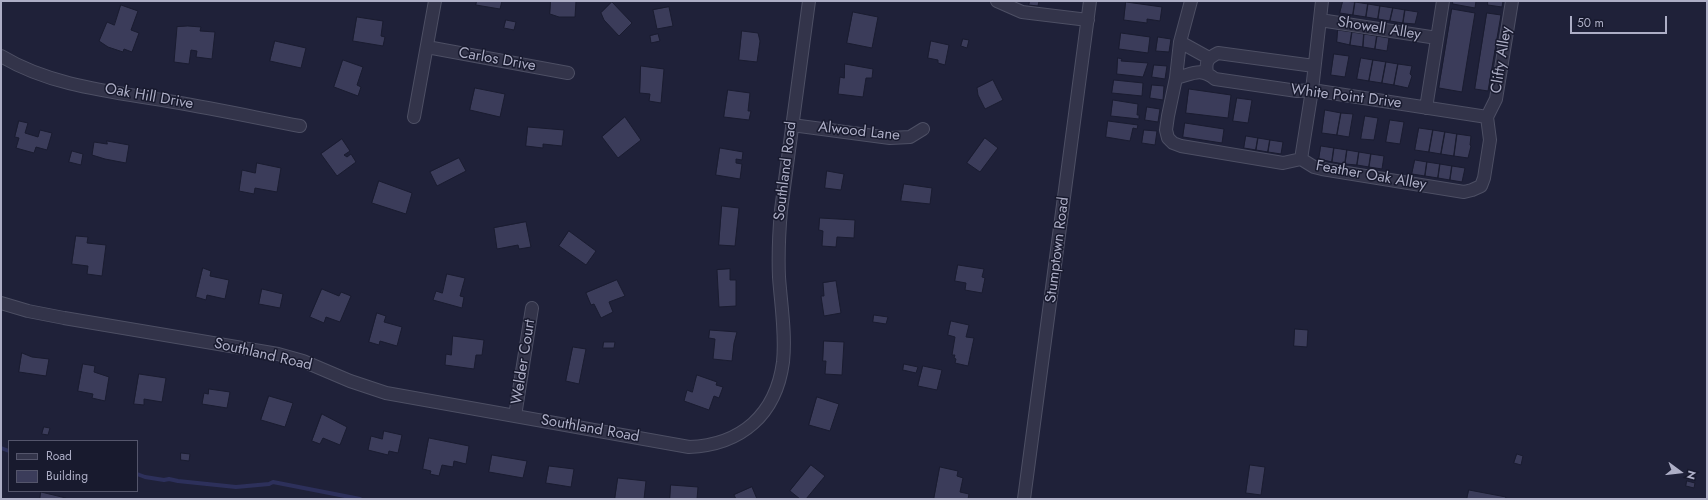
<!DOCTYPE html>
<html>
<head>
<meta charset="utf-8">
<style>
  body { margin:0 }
  #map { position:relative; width:1708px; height:500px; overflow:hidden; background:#1f2139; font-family:Jost,sans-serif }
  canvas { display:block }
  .frame { position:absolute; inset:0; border:2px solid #adaec6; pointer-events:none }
  .legend { position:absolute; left:8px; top:440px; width:130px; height:52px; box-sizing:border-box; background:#181a2e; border:1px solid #54556b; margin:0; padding:5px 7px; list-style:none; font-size:12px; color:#adaec6 }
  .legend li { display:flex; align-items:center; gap:8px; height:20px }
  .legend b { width:20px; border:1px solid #54556b }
  .north { position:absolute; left:1660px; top:452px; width:40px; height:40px; -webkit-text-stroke:3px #181a2e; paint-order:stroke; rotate:105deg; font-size:11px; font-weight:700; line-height:16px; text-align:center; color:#adaec6 }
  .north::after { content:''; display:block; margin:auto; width:14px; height:18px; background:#adaec6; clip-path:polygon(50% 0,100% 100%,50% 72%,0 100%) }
  .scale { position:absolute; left:1570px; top:16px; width:97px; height:18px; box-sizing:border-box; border:2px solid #adaec6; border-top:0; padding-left:5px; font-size:12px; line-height:14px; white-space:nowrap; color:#adaec6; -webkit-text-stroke:3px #181a2e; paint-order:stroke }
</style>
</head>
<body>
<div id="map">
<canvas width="1708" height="500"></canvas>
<div class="frame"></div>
<ul class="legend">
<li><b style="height:5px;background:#33344a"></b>Road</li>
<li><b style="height:11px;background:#3b3c5a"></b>Building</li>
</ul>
<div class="north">N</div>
<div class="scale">50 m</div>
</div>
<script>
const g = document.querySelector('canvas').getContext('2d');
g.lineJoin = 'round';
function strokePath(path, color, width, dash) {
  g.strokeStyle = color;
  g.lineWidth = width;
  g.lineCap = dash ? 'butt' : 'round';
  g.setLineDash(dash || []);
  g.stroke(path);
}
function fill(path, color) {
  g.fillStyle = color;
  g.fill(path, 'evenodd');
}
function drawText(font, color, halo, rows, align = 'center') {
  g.font = font + ' Jost,sans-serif';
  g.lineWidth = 3;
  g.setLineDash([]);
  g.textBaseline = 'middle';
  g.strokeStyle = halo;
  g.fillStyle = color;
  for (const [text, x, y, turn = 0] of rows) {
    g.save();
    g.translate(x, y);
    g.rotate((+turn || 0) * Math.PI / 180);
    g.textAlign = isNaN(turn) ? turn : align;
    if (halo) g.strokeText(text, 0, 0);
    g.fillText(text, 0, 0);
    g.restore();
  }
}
strokePath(new Path2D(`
  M1,448L9,451
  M137,474L145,477L164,480L169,479L178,481L236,487L269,484L273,482L360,499`), '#2d305b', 4);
const building = new Path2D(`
  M477,1H502L500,9L476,5Z
  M551,1H576L575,17H559L550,14Z
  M1030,1H1039L1038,6L1029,5Z
  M1343,1L1355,2L1353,15L1340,13Z
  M1453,1H1476L1475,8L1453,4Z
  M1488,1H1503L1502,7L1488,5Z
  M612,2L632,23L619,36L604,20L601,13Z
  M1126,2L1162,7L1160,21L1147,19V23L1124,20Z
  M1355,2L1368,4L1366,17L1353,15Z
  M1368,4L1380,6L1378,19L1366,17Z
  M121,5L138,11L131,30L139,33L132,52L124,49L123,52L108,47L99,41L107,22L114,25Z
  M1380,6L1393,8L1390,21L1378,19Z
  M669,7L673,26L657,29L653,10Z
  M1393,8L1405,10L1403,23L1390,21Z
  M1452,9L1475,13L1462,92L1439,88Z
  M1405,10L1418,12L1415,24L1403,23Z
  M853,12L878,17L872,48L847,43Z
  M1487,13L1501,15L1488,91L1475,89Z
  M357,17L383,21L381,36L385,37L383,46L353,41Z
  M506,20L516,22L514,30L504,28Z
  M188,26L201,27L200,31L215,32L212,59L196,57L197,51L191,50L189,64L174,62L177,27Z
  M1338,30L1352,32L1350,45L1337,42Z
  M742,31L758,33L760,41L757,62L739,60Z
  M1352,32L1364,34L1363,47L1350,45Z
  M1121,33L1150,37L1148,53L1119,49Z
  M658,34L660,41L651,43L650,36Z
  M1364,34L1377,36L1375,49L1363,47Z
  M1377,36L1389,38L1387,51L1375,49Z
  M1158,37L1171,39L1169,52L1156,51Z
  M963,39L969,40L967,48L961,46Z
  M275,41L306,48L301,68L270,61Z
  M931,41L949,45L945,65L938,63V60L928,58Z
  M1334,54L1349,56L1345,77L1331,75Z
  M1118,58L1122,59L1121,61L1148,63L1143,77L1117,74Z
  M1361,58L1373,60L1369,81L1357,79Z
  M343,60L363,67L357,85L361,87L358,96L334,87Z
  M1373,60L1386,62L1382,83L1369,81Z
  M1386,62L1398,64L1394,85L1382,83Z
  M845,64L873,69L872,78H866L863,97L838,94L840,77L844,78Z
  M1398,64L1412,66L1410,74L1412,76L1408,88L1394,85Z
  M1154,65L1167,66L1165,79L1152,77Z
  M641,66L664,69L661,103L649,101L650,94L640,93Z
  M993,80L1003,100L985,109L978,95L977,88Z
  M1114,80L1143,83L1142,96L1112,93Z
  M1152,85L1164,86L1163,100L1150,98Z
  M475,88L505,94L500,117L470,110Z
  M1189,89L1231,95L1228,118L1186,113Z
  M728,90L750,93L748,111H751L749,120L724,117Z
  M1237,98L1252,100L1248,123L1233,121Z
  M1113,100L1138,104L1137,115H1139V119L1111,116Z
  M1147,107L1160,109L1158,122L1145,120Z
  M1325,110L1341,113L1337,135L1322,133Z
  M1341,113L1353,114L1349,137L1337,135Z
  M1365,116L1378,118L1374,140L1361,139Z
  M625,117L641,140L618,158L602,137Z
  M1390,120L1404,122L1400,144L1386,142Z
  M19,121L28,123L25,133L38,137L40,130L52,133L47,150L36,147L34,153L16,148L19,138L15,137Z
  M1108,121L1138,125L1137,129L1133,128L1130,141L1106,137Z
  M1185,123L1224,129L1222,143L1183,137Z
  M528,127L564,130L562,146L543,144V148L526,146Z
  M1419,128L1433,130L1429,152L1415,150Z
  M1144,130L1157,131L1155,145L1142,143Z
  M1433,130L1445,132L1441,154L1429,152Z
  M1445,132L1457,134L1454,156L1441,154Z
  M1457,134L1471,136L1470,145L1471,146L1468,158L1454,156Z
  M1246,136L1258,138L1256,150L1244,148Z
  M985,138L998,148L980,172L967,163Z
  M1258,138L1270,140L1268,152L1256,150Z
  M342,139L350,151L344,155L347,157L351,154L356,162L337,176L321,154Z
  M1270,140L1283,142L1281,154L1268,152Z
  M107,141L129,145L126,163L105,159L92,155L94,142L107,144Z
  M1321,146L1334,148L1332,162L1319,159Z
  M720,148L743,152L742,160L736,159V163L742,164L740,179L716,175Z
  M1334,148L1347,150L1345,164L1332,162Z
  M1347,150L1359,152L1357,165L1345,164Z
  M72,151L83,154L81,165L69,162Z
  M1359,152L1371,154L1369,167L1357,165Z
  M1371,154L1384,156L1382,169L1369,167Z
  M459,158L466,171L437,186L430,172Z
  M1415,160L1427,162L1425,176L1412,174Z
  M1427,162L1440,164L1438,178L1425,176Z
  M257,163L281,168L277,192L255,188L254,194L239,191L242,170L255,173Z
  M1440,164L1452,166L1450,180L1438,178Z
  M1452,166L1465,168L1462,182L1450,180Z
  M827,171L844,174L841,190L825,188Z
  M379,181L412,193L406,214L372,203Z
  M904,184L932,188L930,204L901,201Z
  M722,206L739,208L735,246L719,245Z
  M820,218L855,220L854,238L837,237L836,247L822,246L823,231L819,230Z
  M526,222L531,247L519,249L518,245L497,249L494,228Z
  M569,231L596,251L586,265L559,246Z
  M76,236L88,237L87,243L106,245L102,276L87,274L88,266L72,264Z
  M958,265L984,269L982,277L985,278L982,293L965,290L966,283L955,281Z
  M203,268L211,271L210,276L229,280L225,299L207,295L206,300L196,297Z
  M730,269V280H736V306L719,307L717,270Z
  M447,274L465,278L460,296L464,297L462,308L433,300L436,291L442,293Z
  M617,280L625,296L609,302L613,312L601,318L594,304L591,305L586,293Z
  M836,281L841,313L824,316L821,296H824L823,283Z
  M262,289L283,294L280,308L259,304Z
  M322,289L339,296L341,292L351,296L340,322L326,317L324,323L310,317Z
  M377,313L386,316L384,322L402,327L397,346L380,341L379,345L369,342Z
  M874,315L888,317L886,324L873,322Z
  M951,321L969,325L966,337L974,338L968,366L955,363L956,359L954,358L955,355H952L955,337L948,335Z
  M1295,329L1308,330L1307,347L1294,346Z
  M710,330L737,332L734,343L732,361L713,359L715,339L709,338Z
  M453,336L484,340L482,355H476L474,369L445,365L446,354L451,355Z
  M824,341L844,342L842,375L825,374L826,361H823Z
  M604,342H615L614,348H603Z
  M573,347L586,349L579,384L566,381Z
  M22,353L32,357L49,359L46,376L19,372Z
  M83,364L95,366L94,372L109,377L105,401L92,398L93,394L78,391Z
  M904,364L918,367L916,373L903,370Z
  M923,366L942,370L937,390L918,386Z
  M139,374L166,378L162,402L144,399V405L134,404Z
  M697,375L717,382L716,385L723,387L719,398L714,396L709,410L684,401L687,390L692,392Z
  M209,389L230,392L227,408L202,404L204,393L208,394Z
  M269,396L293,403L285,427L261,420Z
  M817,397L839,404L830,431L809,425Z
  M322,414L347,427L340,445L323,438L320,444L312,441Z
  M44,427L50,428L48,435L42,434Z
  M384,431L402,435L398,453L389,451L388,455L368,450L371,436L382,439Z
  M429,438L469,446L466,464L454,461L453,467L442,465L439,476L430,474L431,471L423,469Z
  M181,453L190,454L189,461L181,460Z
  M1517,454L1523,456L1521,465L1514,463Z
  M492,455L527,461L523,478L489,472Z
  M811,465L825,476L806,499H800L790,491Z
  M1250,465L1265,467L1261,495L1246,493Z
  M549,466L574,469L571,487L546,483Z
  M940,467L958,471L957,476L963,478L960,492L969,494L968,499H934Z
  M618,478L646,481L644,499H615Z
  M1687,481L1695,483L1694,488L1686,486Z
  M671,485L698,487L697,499H670Z
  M752,487L757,499H736L734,495Z
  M1469,490L1506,497L1505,499H1467Z
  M41,492L66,498V499H40Z`);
fill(building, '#3b3c5a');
strokePath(building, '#1a1c30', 1);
const minor = new Path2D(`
  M997,1L1022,12L1088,20
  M1191,1L1180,42L1176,78L1168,116L1166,130L1168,138L1173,143L1181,146L1283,163L1301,159L1314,167L1322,169L1464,192L1472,190L1481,186L1484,178L1490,140L1487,117
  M1320,20L1437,38
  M1180,42L1209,58
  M427,47L568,73
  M1,56C52,87 116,92 174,102C216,109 258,118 300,126
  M1207,73C1205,61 1208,58 1218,53L1314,66
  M1176,78C1193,74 1200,67 1215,79L1297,91L1312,90L1487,117
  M1426,108L1443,1
  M414,117L435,1
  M1487,117L1496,99L1512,1
  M792,125L890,138L910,137L923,129
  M1301,159L1312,90L1322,1
  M1,303L28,311L64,318L278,354L303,361L350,381L386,393L689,447C741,445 776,415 783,362C786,334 781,305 779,277C778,254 779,233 781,210L809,1
  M515,416L532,308
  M1024,499L1090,1`);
strokePath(minor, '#4d4f64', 14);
strokePath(minor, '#33344a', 12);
drawText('15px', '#adaec6', '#181a2e', [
  ["Showell Alley",1379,29,9],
  ["Carlos Drive",497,60,10],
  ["Clifty Alley",1502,60,-81],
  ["Oak Hill Drive",149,97,10],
  ["White Point Drive",1346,97,7],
  ["Alwood Lane",859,132,6],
  ["Southland Road",786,171,-83],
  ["Feather Oak Alley",1371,176,10],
  ["Stumptown Road",1058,250,-83],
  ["Southland Road",263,355,13],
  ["Welder Court",524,362,-81],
  ["Southland Road",590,429,10]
]);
</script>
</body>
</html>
